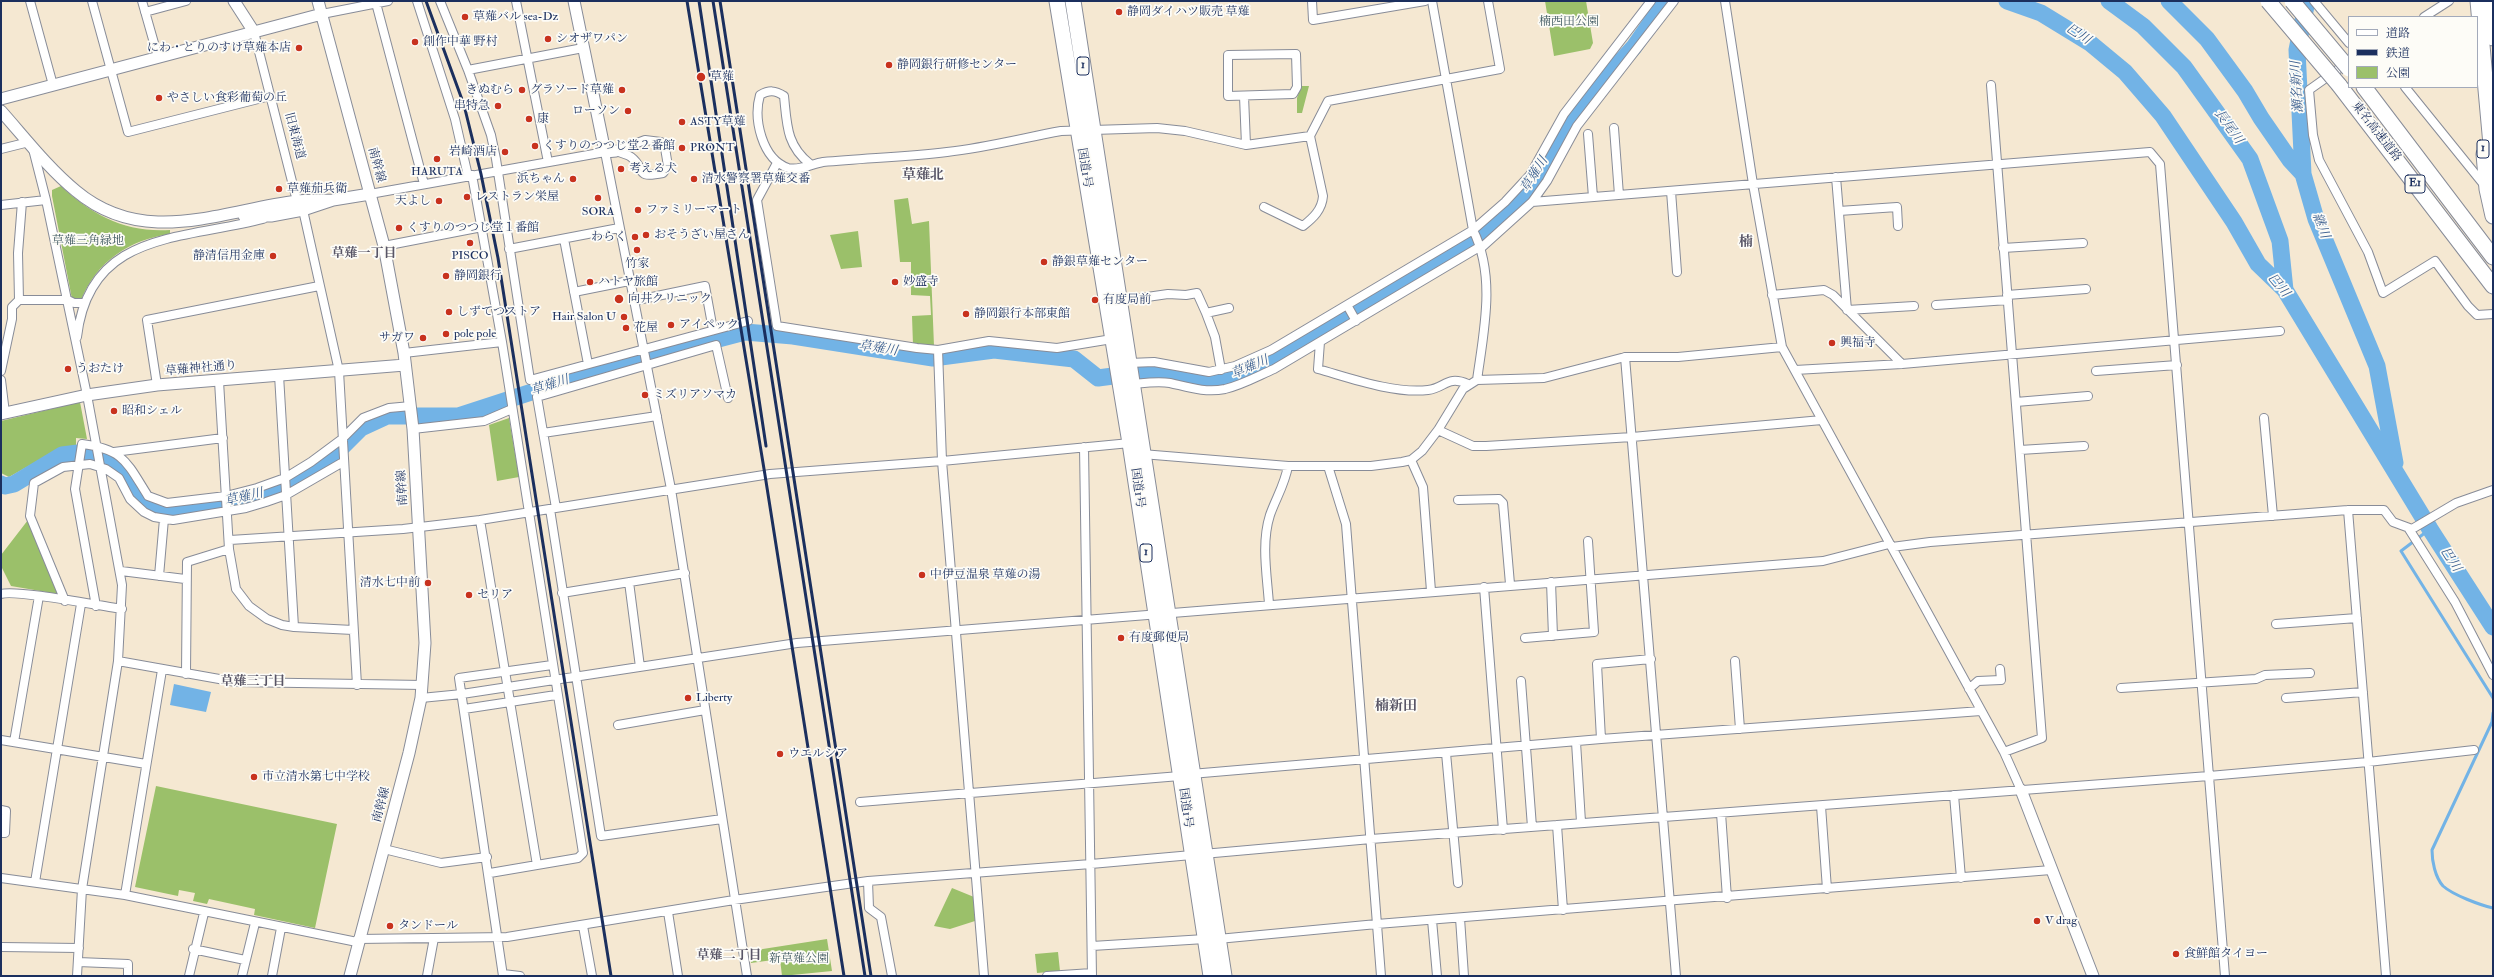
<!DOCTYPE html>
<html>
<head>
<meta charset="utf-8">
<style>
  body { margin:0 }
  #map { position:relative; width:2494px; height:977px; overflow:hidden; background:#f5e8d2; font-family:"IM FELL Double Pica","Noto Serif JP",serif }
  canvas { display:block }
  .frame { position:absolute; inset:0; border:2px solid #1b2f5e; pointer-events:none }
  .legend { position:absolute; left:2348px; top:16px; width:130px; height:72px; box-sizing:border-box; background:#fdfcf7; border:1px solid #a3aaba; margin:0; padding:5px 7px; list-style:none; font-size:12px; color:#1b2f5e }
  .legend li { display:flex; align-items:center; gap:8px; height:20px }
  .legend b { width:20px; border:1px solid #a3aaba }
</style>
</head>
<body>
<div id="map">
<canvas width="2494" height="977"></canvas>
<div class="frame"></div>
<ul class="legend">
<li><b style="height:5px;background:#fff"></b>道路</li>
<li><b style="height:5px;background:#1b2f5e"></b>鉄道</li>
<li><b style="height:11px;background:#9bc06a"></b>公園</li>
</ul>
</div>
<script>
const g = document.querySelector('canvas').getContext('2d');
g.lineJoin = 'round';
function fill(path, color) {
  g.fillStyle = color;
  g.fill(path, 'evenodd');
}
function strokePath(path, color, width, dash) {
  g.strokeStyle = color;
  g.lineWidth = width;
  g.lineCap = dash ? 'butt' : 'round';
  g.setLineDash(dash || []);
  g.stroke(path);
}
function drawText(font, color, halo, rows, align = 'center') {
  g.font = font + ' "IM FELL Double Pica","Noto Serif JP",serif';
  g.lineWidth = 3.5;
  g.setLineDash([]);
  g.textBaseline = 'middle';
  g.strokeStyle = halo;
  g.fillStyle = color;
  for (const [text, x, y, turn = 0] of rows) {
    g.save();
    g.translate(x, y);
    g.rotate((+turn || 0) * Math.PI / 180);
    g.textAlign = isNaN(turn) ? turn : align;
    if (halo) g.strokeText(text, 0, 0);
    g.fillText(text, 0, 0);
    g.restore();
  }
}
fill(new Path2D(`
  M1545,1H1586L1593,43L1590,49L1554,56Z
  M1301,86H1309L1302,113H1297V98Z
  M61,186C92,215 126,233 170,230V234C129,240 97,261 81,300L72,299L52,196V190Z
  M908,198L912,224L929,221L934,346L913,345L912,316L931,315L930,296L911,295V262H900L894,200Z
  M858,231L862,267L841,269L830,235Z
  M80,402L87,439L76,438V445L55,451L9,477L1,473V421Z
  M509,418L519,477L497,481L489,425Z
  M28,520L58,594L11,586L1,566V555Z
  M156,786L337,824L315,928L254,915L255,909L209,899L207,904L193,901L195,893L179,890L178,896L135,887Z
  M952,888L974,897L975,921L950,929L934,926Z
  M827,939L832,971L782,976L780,959L751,963L750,951Z
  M1058,952L1060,971L1037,973L1035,954Z`), '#9bc06a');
fill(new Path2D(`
  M174,684L211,692L206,712L170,705Z`), '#72b3e6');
strokePath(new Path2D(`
  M2430,529L2401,551L2493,698
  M2493,713L2492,722L2432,850C2432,861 2435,877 2443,886C2453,895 2480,905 2493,908`), '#72b3e6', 3);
strokePath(new Path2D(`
  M2007,1L2041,13L2090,43L2125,72L2163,116L2234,222L2258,264L2285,290L2430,529L2493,627
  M2109,1L2143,26L2184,67L2250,159L2280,241L2285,290
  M2169,1L2207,39L2245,91L2261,118L2290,160L2303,174L2316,219L2377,366L2395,463
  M2303,174L2297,50L2307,1
  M1,484L5,486L14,484L62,455L86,452L100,454L120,467L133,480L150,507L164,512L251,499L294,482L331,458L361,428L387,416H458L593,372L745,332L793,336L933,358L994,350L1074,359L1098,378L1143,372L1167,374L1197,381L1228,378L1275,358L1455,251L1486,230L1525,195L1572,115L1634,47L1666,1`), '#72b3e6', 17);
const street = new Path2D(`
  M30,1L53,85
  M92,1L128,132L270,96
  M142,1L158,57
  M417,1L455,119L468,176
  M440,1L468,70
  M516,1L548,162
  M1312,1L1313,20L1425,1
  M1432,1L1473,230C1496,276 1484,330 1477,380
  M1725,1L1753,184L1782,347L2004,752L2021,790
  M2314,1L2349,43
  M376,3L424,184
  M145,12L186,1
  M322,14L388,1
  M2424,17L2449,1
  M254,32L297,201
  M583,48L468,70L491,135L496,159L530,380L748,321
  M1296,54L1297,87L1293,94L1228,96V55Z
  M2347,63L2309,90L2313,135L2319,160L2368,252L2383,293L2435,261L2468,306L2477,315L2493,314
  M1991,85L2042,738L2004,752
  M2405,87L2485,186
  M1244,96L1246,145
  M1614,128L1619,195
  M1588,134L1593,197
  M645,140L661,142L665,148L668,166L663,173C633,179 647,169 631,157C627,154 620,153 616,151Z
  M1,149L29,142
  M33,149L46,200L87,395L122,585L118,661L82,889L77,976
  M777,163L757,200L777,326L917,348L938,350L989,341L1057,348L1112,339
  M810,164C786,145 787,124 784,96C775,90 769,90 760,95C753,119 762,159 788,168C799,171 812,164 823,162C864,158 906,157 947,152C985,148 1023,138 1061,131L1157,128L1185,131L1246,145L1310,136L1328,101L1500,69L1488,1
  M472,175L502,342L583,853L578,858L490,873
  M1836,177L1847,310L1914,306
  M1671,191L1677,272
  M370,194L605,152L671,489L747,976
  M1532,202L1547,181L1577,126L1674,1
  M1,205L46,200
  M1264,207L1303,226C1313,218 1322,210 1323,196L1310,136
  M303,210L339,371L357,685
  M1839,211L1897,207L1898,226
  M564,239L588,364
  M384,246L482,227
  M1481,248L1532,202L2150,152L2160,164L2225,976
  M2003,248L2083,243
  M509,249L619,228
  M574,292L629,281
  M1772,295L1824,290L1833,295L1902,364
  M2007,295L2086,289
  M19,300L18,253L22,202
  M633,301L705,286L713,330
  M1119,301L1168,294L1186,295L1197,293L1206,313L1229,308
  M1347,305L1356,321
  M1936,305L2008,300
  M1206,313L1215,337L1221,370
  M77,337C89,231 182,240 263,219
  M1320,342L1318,369C1350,378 1394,394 1428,390C1445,388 1447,375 1468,384
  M938,350L942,461L984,976
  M404,353L502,342
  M1625,357L1676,976
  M1129,363L1154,362L1209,372L1235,366L1271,350L1473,230L1505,202L1530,175L1564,114L1651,1
  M1795,370L1902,364L2280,331
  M1,371L12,319V307L19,300H68L74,303H84
  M2096,371L2177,365
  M279,375L294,627
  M1,380L5,413
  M219,381L229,549L236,589L249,606L267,619L282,625L294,627L353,630
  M1132,384C1144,383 1158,381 1170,383C1188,387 1205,393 1225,389C1242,385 1258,376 1274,369L1481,246
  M157,385L147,320L319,286
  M2016,402L2088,396
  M2264,418L2273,516
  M413,429L484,421L512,409
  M1438,430L1473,446H1486L1632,437L1822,420
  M543,433L657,416
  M1084,447L1092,976
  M2020,450L2084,446
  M114,452L223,438
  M1142,454L1288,466H1371L1402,462L1411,460L1422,451L1438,430L1463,389L1477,380L1544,378L1625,357H1678L1782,347
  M1411,460L1423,487L1431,591
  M1328,466L1346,524L1381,976
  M1458,500L1499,499L1503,503L1510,584
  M556,508L537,397L716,345L728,398
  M550,509L601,836L722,819
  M2348,510L2386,976
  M480,520L537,865
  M2409,529L2455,602L2493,675
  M230,540L403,529L480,520L770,474L942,461L1130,443L1132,445
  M1892,547L1930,542L2348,510H2384L2393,522L2412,529L2456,503L2493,490
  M121,571L185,579
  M159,576L164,519
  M629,582L640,667
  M1551,582L1553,636
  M1484,587L1503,830
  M562,593L685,573
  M1,594C16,589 100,606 122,609
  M65,601L30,516L34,483L63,467L90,464L106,469L119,478L130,499L144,512L154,517L173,520L246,508L266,502L286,495L343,462
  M1269,604C1267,575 1261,543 1270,515C1276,498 1285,484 1288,466
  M96,606L75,489L82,444C124,449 127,463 148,496L167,503L226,496L257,488L285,478L311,462L342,439L363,418L389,408L411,406
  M2276,624L2357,618
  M1525,638L1594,632L1588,541
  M118,661L236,682L423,685
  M1735,661L1740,729
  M186,674L187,562L229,549
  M1521,681L1532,827
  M2121,688L2256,679L2265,675L2310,673
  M1969,689L1978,681L2001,680L2000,669
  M421,698L462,694L797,643L1823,561L1889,544
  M2286,698L2363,692
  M464,709L556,695
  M618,725L705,710
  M1601,739L1597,664L1651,659
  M1,740L146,764
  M14,742L39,596
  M1576,742L1581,822
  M1446,753L1458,883
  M1191,774L1601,739L1981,711
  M1954,795L1961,878
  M860,802L1180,776
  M1821,806L1827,889
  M1,810L6,811L5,833H1
  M1721,813L1727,898
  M1557,825L1563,910
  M384,849L441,863L487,857
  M1,878L125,895L357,942
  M868,881L869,908L881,917L892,976
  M35,882L81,604
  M125,895L162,670
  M668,912L678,976
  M1460,918L1464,976
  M1432,920L1437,976
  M583,926L592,976
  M358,939L507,937L734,900L868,881L1091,864L1371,839L2209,776L2368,762L2474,750
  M1218,939L1377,924L2051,870
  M1092,946L1205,939
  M1,947L79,948
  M193,949L245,960
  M78,962L128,964V976
  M503,974L520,976
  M189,976L204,913
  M242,976L255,923
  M272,976L281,928
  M427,976L434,938
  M503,976L459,678L552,665
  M1047,976L1092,973`);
const secondary = new Path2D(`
  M234,1L254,32
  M318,1L384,246L404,353L413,429L425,643L421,698L409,753L350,976
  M574,1L605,152L616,151
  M1,99L322,14
  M1,111C25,138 48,168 76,191C144,248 220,211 297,201C309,200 321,200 333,200
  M244,216H271L303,210L333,200L370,194
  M1,414L87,395L157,385L405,365
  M2021,790L2093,976`);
const highway = new Path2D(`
  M1057,1L1130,443L1211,976
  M1073,1L1224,976
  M2478,1L2493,167
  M2490,1L2493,38
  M2339,85L2493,286
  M2364,87L2493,257
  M2484,154L2487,189L2493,216`);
strokePath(street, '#888c98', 10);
strokePath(secondary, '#888c98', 13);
strokePath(highway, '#888c98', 17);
strokePath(street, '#fff', 8);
strokePath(secondary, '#fff', 11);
strokePath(highway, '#fff', 15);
strokePath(new Path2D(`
  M426,1L464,105L481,174L498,258L611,976
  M687,1L765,475L844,976
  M699,1L766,446
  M713,1L865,976
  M720,1L871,976`), '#1b2f5e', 3);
const highwayBridge = new Path2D(`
  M2268,1L2339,85
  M2292,1L2349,69`);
strokePath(highwayBridge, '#888c98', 17, []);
strokePath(highwayBridge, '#fff', 15);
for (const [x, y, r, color] of [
  [1119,12,4,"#c8321e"],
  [465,17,4,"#c8321e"],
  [548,39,4,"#c8321e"],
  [415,42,4,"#c8321e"],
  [299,48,4,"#c8321e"],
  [889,65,4,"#c8321e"],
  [701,77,5,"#c8321e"],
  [522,90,4,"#c8321e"],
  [622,90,4,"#c8321e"],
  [159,98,4,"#c8321e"],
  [498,106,4,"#c8321e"],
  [628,111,4,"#c8321e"],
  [529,119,4,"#c8321e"],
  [682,122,4,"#c8321e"],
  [535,146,4,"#c8321e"],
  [682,148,4,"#c8321e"],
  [505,152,4,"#c8321e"],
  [437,159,4,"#c8321e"],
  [621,169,4,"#c8321e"],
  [573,179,4,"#c8321e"],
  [694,179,4,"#c8321e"],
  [279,189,4,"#c8321e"],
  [467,197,4,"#c8321e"],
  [598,198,4,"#c8321e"],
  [439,201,4,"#c8321e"],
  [638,210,4,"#c8321e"],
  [399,228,4,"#c8321e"],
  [646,235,4,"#c8321e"],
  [635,237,4,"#c8321e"],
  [470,243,4,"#c8321e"],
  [637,250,4,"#c8321e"],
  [273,256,4,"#c8321e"],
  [1044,262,4,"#c8321e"],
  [446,276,4,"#c8321e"],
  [590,282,4,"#c8321e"],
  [895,282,4,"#c8321e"],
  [619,299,5,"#c8321e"],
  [1095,300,4,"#c8321e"],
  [449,312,4,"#c8321e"],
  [966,314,4,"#c8321e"],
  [624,317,4,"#c8321e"],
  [671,325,4,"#c8321e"],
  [626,328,4,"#c8321e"],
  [446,334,4,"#c8321e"],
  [423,338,4,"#c8321e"],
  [1832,343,4,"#c8321e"],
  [68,369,4,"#c8321e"],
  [645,395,4,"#c8321e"],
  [114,411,4,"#c8321e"],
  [922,575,4,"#c8321e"],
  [428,583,4,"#c8321e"],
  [469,595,4,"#c8321e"],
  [1121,638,4,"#c8321e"],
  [688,698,4,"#c8321e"],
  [780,754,4,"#c8321e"],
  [254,777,4,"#c8321e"],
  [2037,921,4,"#c8321e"],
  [390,926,4,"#c8321e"],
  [2176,954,4,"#c8321e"]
]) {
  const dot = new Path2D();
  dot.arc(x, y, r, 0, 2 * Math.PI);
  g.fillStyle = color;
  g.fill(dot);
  strokePath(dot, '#fdfcf7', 1.5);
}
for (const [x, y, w] of [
  [1083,66,12],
  [2483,149,12],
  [2415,184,20],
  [1146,553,12]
]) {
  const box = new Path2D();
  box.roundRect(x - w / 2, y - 9, w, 18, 3);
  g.fillStyle = '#fdfcf7';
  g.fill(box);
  strokePath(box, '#1b2f5e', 1);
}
drawText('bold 11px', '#1b2f5e', null, [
  ["1",1083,66],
  ["1",2483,149],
  ["E1",2415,184],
  ["1",1146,553]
]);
drawText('12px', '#1b2f5e', '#fdfcf7', [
  ["静岡ダイハツ販売 草薙",1127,12],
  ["草薙バル sea-Dz",473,17],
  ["シオザワパン",556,39],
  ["創作中華 野村",423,42],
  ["にわ・とりのすけ草薙本店",291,48,"right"],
  ["静岡銀行研修センター",897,65],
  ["草薙",710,77],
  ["きぬむら",514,90,"right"],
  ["グラソード草薙",614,90,"right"],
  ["やさしい食彩葡萄の丘",167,98],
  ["串特急",490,106,"right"],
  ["ローソン",620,111,"right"],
  ["康",537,119],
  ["ASTY草薙",690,122],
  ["くすりのつつじ堂２番館",543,146],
  ["PRONT",690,148],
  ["岩崎酒店",497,152,"right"],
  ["考える犬",629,169],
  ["HARUTA",437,172,"center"],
  ["浜ちゃん",565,179,"right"],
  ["清水警察署草薙交番",702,179],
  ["草薙茄兵衛",287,189],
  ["レストラン栄屋",475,197],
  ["天よし",431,201,"right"],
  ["ファミリーマート",646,210],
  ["SORA",598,212,"center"],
  ["くすりのつつじ堂１番館",407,228],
  ["おそうざい屋さん",654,235],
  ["わらく",627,237,"right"],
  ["静清信用金庫",265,256,"right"],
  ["PISCO",470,256,"center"],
  ["静銀草薙センター",1052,262],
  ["竹家",637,264,"center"],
  ["静岡銀行",454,276],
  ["ハトヤ旅館",598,282],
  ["妙盛寺",903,282],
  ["向井クリニック",628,299],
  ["有度局前",1103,300],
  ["しずてつストア",457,312],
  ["静岡銀行本部東館",974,314],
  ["Hair Salon U",616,317,"right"],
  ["アイペック",679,325],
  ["花屋",634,328],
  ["pole pole",454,334],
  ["サガワ",415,338,"right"],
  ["興福寺",1840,343],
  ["うおたけ",76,369],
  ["ミズリアソマカ",653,395],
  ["昭和シェル",122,411],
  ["中伊豆温泉 草薙の湯",930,575],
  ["清水七中前",420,583,"right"],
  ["セリア",477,595],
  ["有度郵便局",1129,638],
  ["Liberty",696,698],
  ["ウエルシア",788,754],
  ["市立清水第七中学校",262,777],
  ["V drag",2045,921],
  ["タンドール",398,926],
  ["食鮮館タイヨー",2184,954]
], 'left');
drawText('12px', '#415a62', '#fdfcf7', [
  ["楠西田公園",1569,22],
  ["草薙三角緑地",88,241],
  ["新草薙公園",799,959]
]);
drawText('12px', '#1b2f5e', '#fdfcf7', [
  ["東名高速道路",2376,132,52],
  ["旧東海道",294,136,75],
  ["南幹線",376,165,75],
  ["国道1号",1084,168,81],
  ["草薙神社通り",201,369,-5],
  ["南幹線",403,488,-93],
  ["国道1号",1137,488,82],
  ["南幹線",382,805,-75],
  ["国道1号",1185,808,82]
]);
drawText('italic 13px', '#395d8e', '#fdfcf7', [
  ["巴川",2078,35,33],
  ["瀬名新川",2298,87,-93],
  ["長尾川",2228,127,54],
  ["草薙川",1535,175,-58],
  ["継川",2320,226,69],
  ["巴川",2278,286,50],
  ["草薙川",878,349,9],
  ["草薙川",1250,368,-23],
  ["草薙川",550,386,-18],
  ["草薙川",244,498,-13],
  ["巴川",2450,560,57]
]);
drawText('bold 13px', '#585566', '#fdfcf7', [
  ["草薙一丁目",364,254],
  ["草薙三丁目",253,682],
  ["草薙二丁目",729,956]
]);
drawText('bold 14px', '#585566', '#fdfcf7', [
  ["草薙北",923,176],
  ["楠",1746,243],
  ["楠新田",1396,707]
]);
</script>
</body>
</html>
